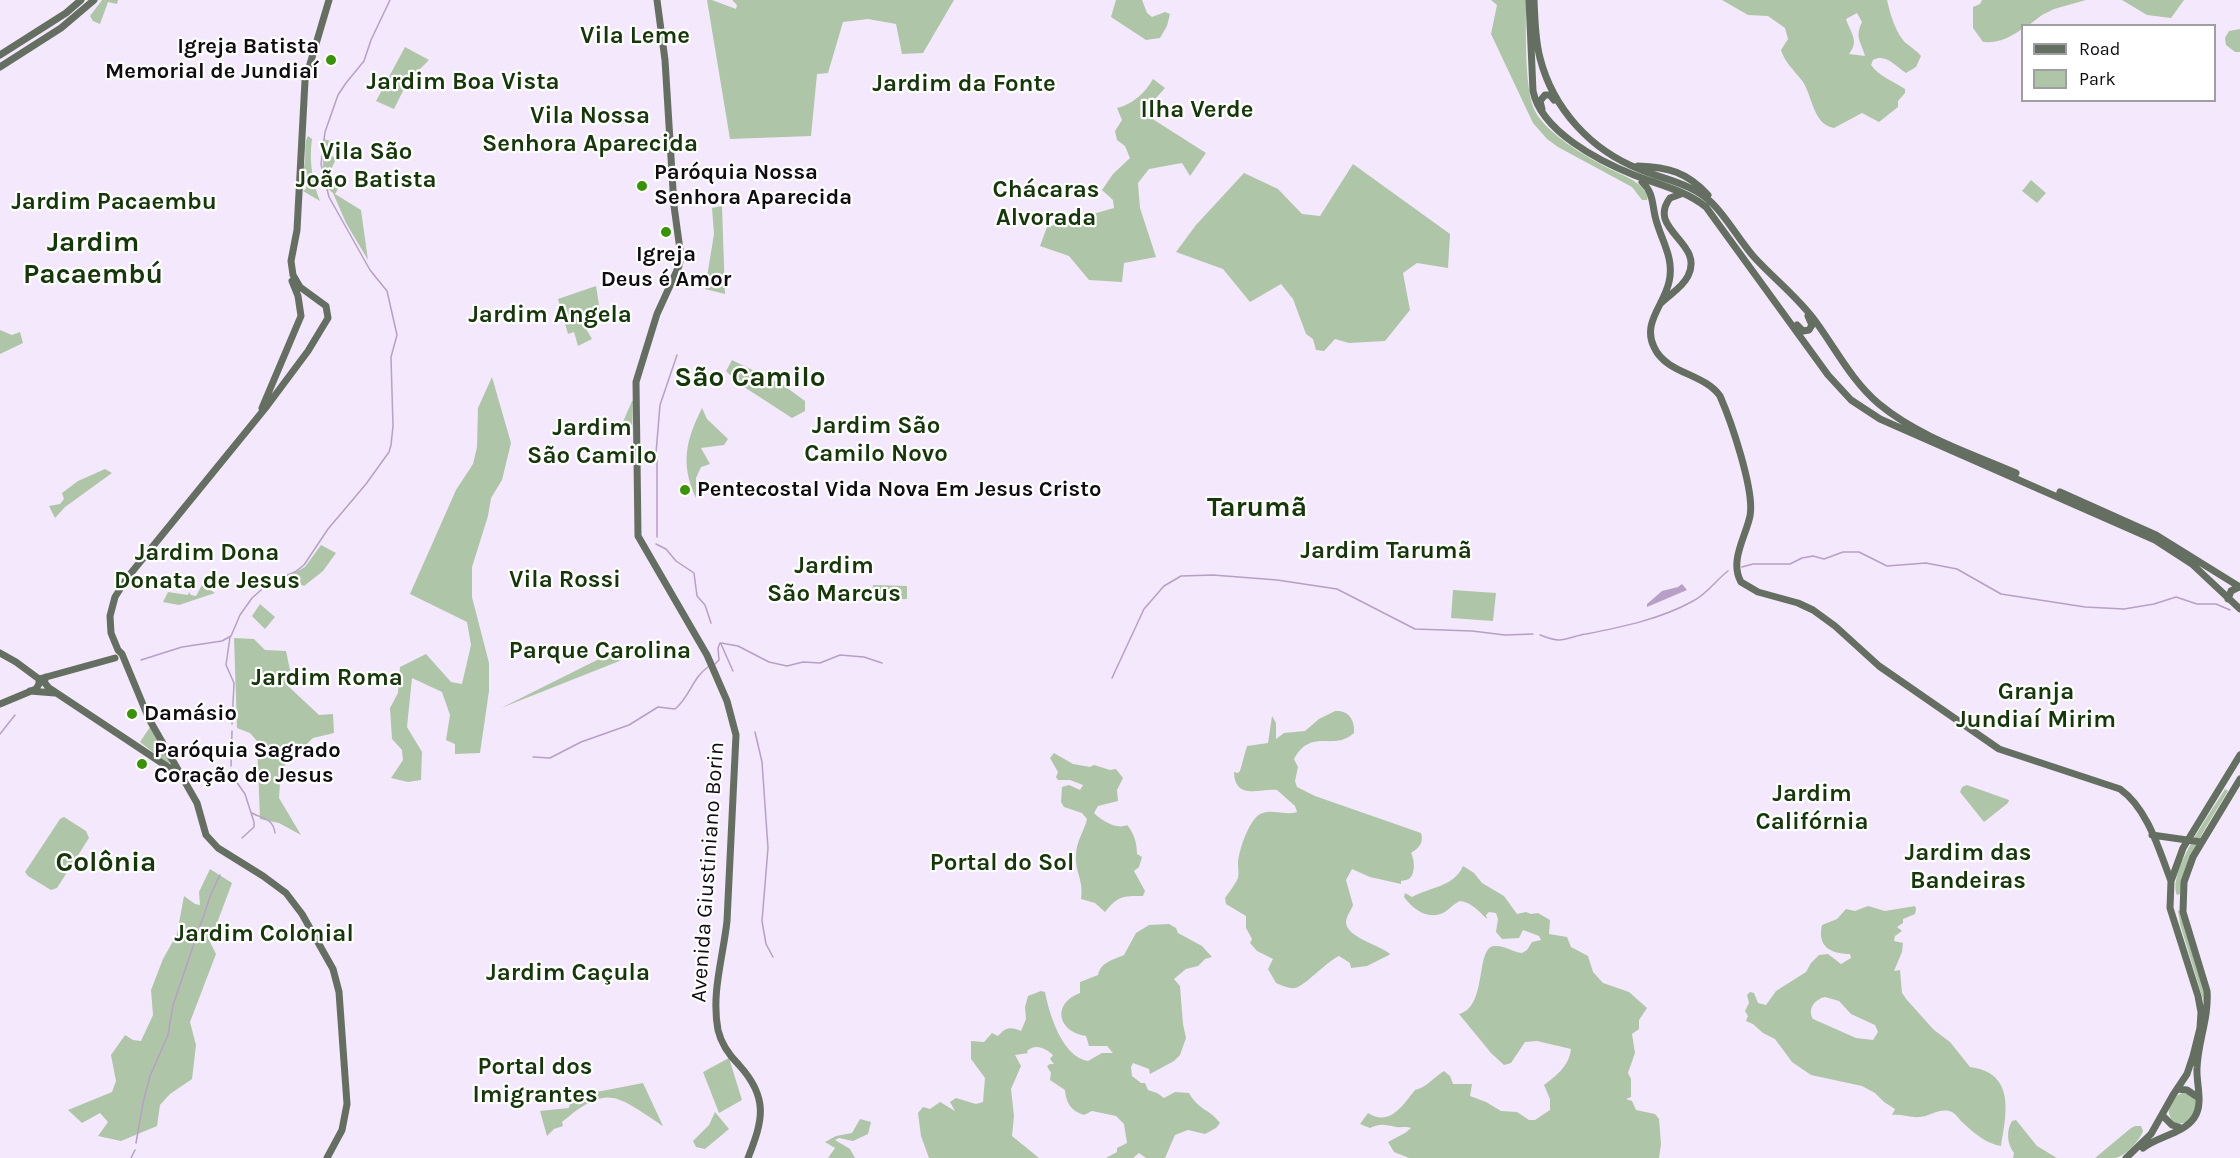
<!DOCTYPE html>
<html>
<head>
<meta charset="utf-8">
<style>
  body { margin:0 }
  #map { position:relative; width:2240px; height:1158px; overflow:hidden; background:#f4e8fc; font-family:Karla,sans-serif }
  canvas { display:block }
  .legend { position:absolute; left:2021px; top:24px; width:195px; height:78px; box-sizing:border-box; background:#fff; border:2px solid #9f9ea0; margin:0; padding:8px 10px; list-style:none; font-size:18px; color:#100c12 }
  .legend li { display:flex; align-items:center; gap:12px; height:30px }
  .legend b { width:30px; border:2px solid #9f9ea0 }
</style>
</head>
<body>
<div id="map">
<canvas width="2240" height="1158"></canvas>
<ul class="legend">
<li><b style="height:8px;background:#656f61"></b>Road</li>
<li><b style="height:16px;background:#afc5a8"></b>Park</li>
</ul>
</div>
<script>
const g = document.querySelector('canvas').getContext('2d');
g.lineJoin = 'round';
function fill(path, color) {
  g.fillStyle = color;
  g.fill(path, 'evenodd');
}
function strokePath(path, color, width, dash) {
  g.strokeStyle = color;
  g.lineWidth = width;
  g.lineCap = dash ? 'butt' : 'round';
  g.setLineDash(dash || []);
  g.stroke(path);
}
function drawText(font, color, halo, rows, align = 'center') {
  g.font = font + ' Karla,sans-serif';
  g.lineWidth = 4.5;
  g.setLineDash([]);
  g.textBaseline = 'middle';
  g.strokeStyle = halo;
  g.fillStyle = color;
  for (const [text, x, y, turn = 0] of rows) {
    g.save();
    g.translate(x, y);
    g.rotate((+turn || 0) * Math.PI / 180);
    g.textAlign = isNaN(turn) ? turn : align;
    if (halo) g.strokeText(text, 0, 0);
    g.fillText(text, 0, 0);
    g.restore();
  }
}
fill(new Path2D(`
  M102,0H118L117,4L108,2L100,24L93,21L90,16Z
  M707,0H712L736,9L737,5L732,0H954L923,53L902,54L896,24L868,19L843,22L828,73L817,74L811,136L730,139Z
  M1116,0H1142L1147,13L1152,17L1165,12L1170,14L1167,26L1160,38L1146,40L1111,17Z
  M1491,0H1526C1526,25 1524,91 1535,111C1546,133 1586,157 1608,168C1623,176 1640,180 1648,196L1647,200H1642L1632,187L1558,147L1547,139L1533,123L1491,34L1497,5Z
  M1722,0H1887C1890,13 1896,35 1907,44C1912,48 1917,51 1921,56L1916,67L1906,73C1895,66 1886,53 1873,60L1871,65C1880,77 1893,81 1905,89V93L1898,101V107L1879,122L1862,113L1834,128C1813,124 1813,98 1803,82C1795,71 1785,63 1781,50L1788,39L1785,28L1768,16L1748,15ZM1857,13L1862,22C1854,38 1862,43 1865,56L1849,54C1860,41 1850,32 1846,19Z
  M1982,0H2086L2054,9L2042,15L2029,25L2022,26V29C2009,38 1999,43 1983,42L1973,28V7L1980,4Z
  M2122,0H2184L2171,18L2147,15Z
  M2240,29V52H2235L2226,45L2225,38L2229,31Z
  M405,47L429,60L415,74L411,75L394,109L376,101Z
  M1153,79L1165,88L1149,106L1151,118L1206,153L1190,176L1182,163L1149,169L1138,183L1140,208L1156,257L1124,263L1122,282L1089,280L1069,256L1040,246L1047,227L1114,208L1113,200L1102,190L1113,174L1130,158L1125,146L1117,140L1115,131L1122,120L1117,108C1133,104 1145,93 1153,79Z
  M308,136L312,139C309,160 312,181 320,201L303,191L306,189V178L301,173C309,161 302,147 308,136Z
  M323,139L339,143L331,155L336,159L328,176L341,184L335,194L361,210L368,260L346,223L333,193L328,189L323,168Z
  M1353,164L1450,234L1448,268L1417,263L1403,273L1410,310L1385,341L1349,343L1335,339L1324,351L1316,350L1313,339L1306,334L1293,299L1281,284L1250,302L1223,269L1176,252L1196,225L1244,173L1278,189L1302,214L1320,216Z
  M2031,180L2046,193L2037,203L2022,191Z
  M722,206L725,294L705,289L714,234L712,208Z
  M596,286L601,317L585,327L592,339L578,346L574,332L568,334L558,299Z
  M0,327V330L12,335L20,332L23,343L0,354Z
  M732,360L783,385L805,401V411L792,418L738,383L726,371Z
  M492,377L511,443L502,480L491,498L488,516L472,567V597L489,663V691L480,753L455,754V744L446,740L450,715L442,692L412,678L407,727L422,752L421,780L408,782L391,778L403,760L402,750L392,739L390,708L398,693L400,667L426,654L451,682L462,684L471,645L467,622L410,594L456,490L473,464L477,447L478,408Z
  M632,401H633L632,437L626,431H619Z
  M702,408L707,419L728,439L724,445L701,448L710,464L701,467L696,478V498C680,464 686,440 702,408Z
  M105,469L112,473L65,507L55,518L49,506L60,504L64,499L62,493L78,481Z
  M321,545L336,553L323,571L304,586L287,578L279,581L305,567Z
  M202,585L215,593L179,605L163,602L168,592L188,595L189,592L191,595L196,596Z
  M873,585L907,586V599L872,600Z
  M1453,590L1496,593L1493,621L1451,618Z
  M260,604L275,617L265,629L252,616Z
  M234,638L254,639L265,650L286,651L290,670L288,686L319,715L333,714L334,733L313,738L281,769L279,798L301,835L279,823L260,819L257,741L250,733L237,728Z
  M617,650L622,660L501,708Z
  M1335,711C1349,710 1355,720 1354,733C1333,752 1312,727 1294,759L1298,767L1295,781L1297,787L1315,796L1421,833C1424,843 1419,848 1411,853C1414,858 1416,872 1410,878C1408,880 1404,880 1401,881V884L1370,877L1352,869L1346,880L1353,905C1351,911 1346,916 1346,923C1348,938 1380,945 1390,954L1389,955L1367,966L1351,968L1350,963L1339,956C1326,962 1305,986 1295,988C1289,989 1281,985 1276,983L1268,969L1273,959L1257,951L1250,943L1252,939L1246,928V916L1226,904L1225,898C1229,892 1235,885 1238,878C1239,873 1238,869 1238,864C1238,852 1249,820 1260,814C1272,808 1286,816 1297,812L1295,806L1277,790C1260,788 1235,801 1234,772L1238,773L1240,771L1247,746L1268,743L1272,716L1276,723V739L1284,733L1305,731L1319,719Z
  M150,727L171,761L168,764L140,742Z
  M1054,753L1073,764L1090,767L1094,765L1110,770L1116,769L1123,778L1117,790L1118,801L1098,806L1094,813C1102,821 1117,830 1127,825C1134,833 1137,843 1137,854L1142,857L1139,867L1134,871L1145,891L1143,896C1122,896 1118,896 1105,912L1095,903L1081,899C1084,881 1075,872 1076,856C1076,841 1084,832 1087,819L1082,813L1064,807L1061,802L1062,787L1069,785L1080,790L1083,785L1070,780H1058L1056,777L1058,772L1050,758Z
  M1967,785L2009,800L2008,803L1984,822L1960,792L1962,787Z
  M2225,789L2228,791C2209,823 2185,856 2180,894L2177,895C2167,871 2212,811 2225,789Z
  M64,817L86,831L89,838L57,888L51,890L28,876L25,872L60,819Z
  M1463,866L1474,873L1482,883L1504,896L1517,914L1526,912L1531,914L1538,913L1550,920L1549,934L1567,937L1571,947L1588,956L1593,972L1603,983L1629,992L1647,1008L1639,1020V1029L1632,1034L1635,1053L1628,1073L1631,1079V1097L1626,1099L1632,1101L1636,1110L1655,1114L1659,1119L1661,1144L1659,1158H1409L1394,1152L1388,1142L1405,1133L1411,1128C1406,1126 1402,1128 1396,1127C1385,1125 1381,1123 1370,1128L1360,1124L1368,1113C1390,1127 1403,1105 1415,1090C1426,1088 1434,1077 1444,1071L1450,1076L1453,1084H1472L1470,1096L1486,1102L1501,1111L1517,1112L1529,1120H1535L1550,1110V1099L1544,1085C1557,1075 1569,1066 1571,1049L1537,1041L1525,1042L1511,1063L1504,1065L1491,1053L1459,1014C1488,1007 1475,948 1494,946C1505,945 1512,952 1522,953L1527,950L1532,942L1541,940L1539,936L1523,930L1519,938L1502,939L1496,932L1498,919L1496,913L1489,912L1486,915L1487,919C1478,911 1473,903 1460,901C1453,904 1449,910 1443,913C1427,920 1413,909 1404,897L1405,893L1412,897C1430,887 1454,887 1463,866Z
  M210,869L232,883L210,942L216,954L190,1022L196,1045L192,1079L170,1094L160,1105L157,1126L121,1141L98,1136L108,1122L100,1113L82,1123L68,1110L112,1092L116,1081L111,1055L125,1035L133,1040L141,1041L153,1015L151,990L163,959L177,934L184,896L195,904L200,905L199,892Z
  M1868,906L1885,911L1915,906L1916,909L1915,914L1903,919V923L1897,927L1902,931L1895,936L1894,941L1903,943L1902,952L1894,971L1900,970L1902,993L1907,1000L1934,1030L1950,1042L1970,1067C2015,1073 2007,1112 2001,1146C1986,1144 1973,1132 1962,1122C1959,1119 1956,1114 1952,1112C1940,1107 1931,1116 1920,1117C1911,1118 1902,1114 1892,1115L1895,1109L1884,1102L1875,1093L1862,1086L1811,1075L1792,1062L1775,1039L1763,1033L1753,1024L1746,1021L1748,1016L1745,1011L1749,1003L1747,995L1750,992L1754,993L1758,1003L1766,1005L1776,991L1806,972L1811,963L1819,955L1828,954L1841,964L1851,958L1850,954C1830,954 1817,946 1822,925L1837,919L1846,909L1855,911ZM1825,997L1839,1001L1851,1014L1875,1025L1878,1032L1873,1040L1856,1038L1813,1019C1807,1009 1815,999 1825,997Z
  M2178,910L2180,911L2205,995L2206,1009L2180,924Z
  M1149,925L1169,924L1176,928L1178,933L1202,946L1212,957L1205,959L1198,966L1186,969L1174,979L1180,986L1183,1024L1186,1038L1180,1055L1174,1061L1150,1074L1149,1069L1133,1063L1131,1067L1132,1076L1141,1083H1145L1148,1090L1157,1093L1164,1098L1175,1092L1189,1093C1197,1109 1211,1110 1220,1123L1216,1128L1205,1134L1188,1130L1175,1135L1165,1158H1146L1139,1153L1133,1158H1106L1117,1152V1148L1127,1143L1124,1124L1116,1116L1092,1111L1084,1115C1071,1111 1066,1103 1065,1090L1050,1080L1051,1073L1047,1066L1050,1064H1054L1050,1059L1053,1055C1046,1048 1035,1043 1027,1051L1028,1053L1015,1055L1021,1066L1011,1089L1014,1116L1012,1136L1039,1158H929L921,1136L918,1113L923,1107L930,1109L940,1102L955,1111L950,1102L956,1098L976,1104L983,1102L985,1078L971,1059V1041L984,1042L992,1033L998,1036C1005,1028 1010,1026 1021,1031L1026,1019L1025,1007L1028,996L1041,991L1045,992C1049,1013 1062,1057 1088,1061L1102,1053H1113L1107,1046H1089L1086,1036C1058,1032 1051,1004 1080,993V982L1098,975C1101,962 1113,960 1124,955L1136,933Z
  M729,1058L742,1100L719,1113L703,1072Z
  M643,1083L663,1126C650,1118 627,1100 613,1098C595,1094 574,1112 562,1122L563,1126L554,1129L547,1136L540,1111L569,1108L571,1097Z
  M2182,1093C2202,1095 2198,1108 2190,1121L2176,1125C2165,1114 2166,1100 2182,1093Z
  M715,1112L729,1129L705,1149L696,1147L693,1141L709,1125Z
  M860,1119L871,1122L868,1134L853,1141L839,1138L835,1140L850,1149L855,1158H828L835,1148L825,1142L836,1136L852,1133Z
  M2016,1120L2037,1146L2057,1158H2013L2014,1153C2007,1144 2006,1131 2012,1121Z
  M2135,1126H2141L2143,1131C2140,1140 2126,1156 2115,1158C2109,1158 2101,1158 2095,1158L2131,1128Z`), '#afc5a8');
fill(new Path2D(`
  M1682,584L1687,590L1647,607V604L1662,591L1678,587Z`), '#b79fc6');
strokePath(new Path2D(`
  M656,453L660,405L677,355
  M657,459V537
  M656,544L666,549L676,561L694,573L697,596L705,605L711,623
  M1742,567L1753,564H1790L1802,558L1813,556L1824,559L1843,552H1859L1887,566L1926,563L1957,569L2001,594L2085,607L2124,609L2154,604L2176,597L2197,604H2216L2230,610
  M1540,635C1546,637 1552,640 1559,640C1567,640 1577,635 1586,634C1622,627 1661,619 1693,601C1707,594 1716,580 1728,571
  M230,637L226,665L234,683L232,724
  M721,643L738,646L769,662L787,666L803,662L820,663L840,655L864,657L882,663
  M721,644L733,671
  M141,660L182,647L222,641L231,636L240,615L252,598L269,583L295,572L304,565L328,529L366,484L389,452L391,445L393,426L391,357L397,335L387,291L370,270L329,197L321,164L325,132L338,95L346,83L364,61L371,40L390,0
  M715,664L719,660L718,648L720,643
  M1112,678L1144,609L1164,586L1181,576L1213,575L1277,580L1337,589L1415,629L1472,631L1505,635L1533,634
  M755,732L762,762L768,848L762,921L766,944L773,957
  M0,734L15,715
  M533,757L550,758L581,742L629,725L658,707L675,709C690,697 692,678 708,667
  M231,766L232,731
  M231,774L245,794L254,822V827L242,838
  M252,813C263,819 273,818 275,833
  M136,1143L143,1103L150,1076L168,1035L173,1005L211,894L220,875
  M131,1158L135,1150`), '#b79fc6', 1.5);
strokePath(new Path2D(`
  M657,0L665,60L674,206L681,257L679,266L657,314L636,382L638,536L707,655L727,701L736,735L727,921C723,958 711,993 718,1030C721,1043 730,1056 739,1065C769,1098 763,1120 748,1158
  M1529,0L1533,91C1541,131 1599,161 1634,175C1659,185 1685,190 1706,207L1828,375L1851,400L1880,419L2155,540L2192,564L2240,609
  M1534,0C1535,20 1535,39 1540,58C1553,109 1591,150 1639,169C1665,180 1691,183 1712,203C1728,219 1739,240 1754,257C1774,279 1798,297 1816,322C1837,351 1852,381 1879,404C1919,437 1970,453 2016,473
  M0,55L66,13L81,0
  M0,67L61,28L94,0
  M1542,109L1540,101L1545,95H1550L1554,100
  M1638,166C1668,167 1687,172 1708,195
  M1642,182C1653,192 1652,202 1655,216C1660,239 1675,257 1669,282C1664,305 1642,323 1654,347C1666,374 1704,373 1720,396C1731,421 1755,491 1750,516C1746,536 1729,561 1741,582L1758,592L1798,603L1813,610L1835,626L1879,666L1999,749L2120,789C2148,809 2159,850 2171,881
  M1661,303C1670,294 1682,288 1688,276C1705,242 1646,230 1670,198L1681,194
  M1797,325L1803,331L1809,330L1812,325L1808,316
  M262,408L301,316L298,296L292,281
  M2060,492L2156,535L2240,587
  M2228,599L2231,591L2239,587
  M0,653L16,662L39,679
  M46,677L44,682L49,688L180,775
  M39,679L115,658
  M30,691L55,693
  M0,704L36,689L39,684V679
  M2152,835L2201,842
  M2177,1089L2187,1090L2199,1098
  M2162,1115L2172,1125L2181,1128
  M2143,1148C2158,1136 2183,1134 2194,1118C2204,1104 2196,1084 2197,1068C2198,1041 2209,1018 2207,991L2183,912L2184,882L2193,857L2240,779
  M327,1158L342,1130L347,1104L339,992L333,969L302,914L286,893L263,876L218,848L206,835L197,803L149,719L122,654L118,650L111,633L110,616L115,597L127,578L267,406L308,351L328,318L326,306L300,287L293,275L291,261L297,230L305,81L329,0
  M2126,1158L2151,1134L2173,1095L2187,1074L2193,1056L2200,1028L2201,1012L2198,996L2170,908L2171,881L2183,848L2240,755`), '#656f61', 7);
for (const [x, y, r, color] of [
  [331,60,6,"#399306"],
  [642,186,6,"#399306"],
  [666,232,6,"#399306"],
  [685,490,6,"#399306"],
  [132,714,6,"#399306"],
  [142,764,6,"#399306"]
]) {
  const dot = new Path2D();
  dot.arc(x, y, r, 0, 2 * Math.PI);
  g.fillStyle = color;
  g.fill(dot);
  strokePath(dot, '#fff', 2);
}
drawText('bold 22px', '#100c12', '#fff', [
  ["Igreja Batista",319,47,"right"],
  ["Memorial de Jundiaí",319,72,"right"],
  ["Paróquia Nossa",654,173],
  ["Senhora Aparecida",654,198],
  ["Igreja",666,255,"center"],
  ["Deus é Amor",666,280,"center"],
  ["Pentecostal Vida Nova Em Jesus Cristo",697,490],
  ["Damásio",144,714],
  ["Paróquia Sagrado",154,751],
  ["Coração de Jesus",154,776]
], 'left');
drawText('22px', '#100c12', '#fff', [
  ["Avenida Giustiniano Borin",708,872,-86]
]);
drawText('bold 24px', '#16370a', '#fff', [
  ["Vila Leme",635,36],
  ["Jardim Boa Vista",463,82],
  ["Jardim da Fonte",964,84],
  ["Ilha Verde",1197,110],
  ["Vila Nossa",590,116],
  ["Senhora Aparecida",590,144],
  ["Vila São",366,152],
  ["João Batista",366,180],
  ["Chácaras",1046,190],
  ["Alvorada",1046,218],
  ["Jardim Pacaembu",114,202],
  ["Jardim Angela",550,315],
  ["Jardim São",876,426],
  ["Camilo Novo",876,454],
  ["Jardim",592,428],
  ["São Camilo",592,456],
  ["Jardim Tarumã",1386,551],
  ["Jardim Dona",207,553],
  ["Donata de Jesus",207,581],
  ["Jardim",834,566],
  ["São Marcus",834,594],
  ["Vila Rossi",565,580],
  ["Parque Carolina",600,651],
  ["Jardim Roma",327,678],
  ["Granja",2036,692],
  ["Jundiaí Mirim",2036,720],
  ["Jardim",1812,794],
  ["Califórnia",1812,822],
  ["Jardim das",1968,853],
  ["Bandeiras",1968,881],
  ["Portal do Sol",1002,863],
  ["Jardim Colonial",264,934],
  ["Jardim Caçula",568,973],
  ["Portal dos",535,1067],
  ["Imigrantes",535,1095]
]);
drawText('bold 28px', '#16370a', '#fff', [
  ["Jardim",93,243],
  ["Pacaembú",93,275],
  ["São Camilo",750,378],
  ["Tarumã",1257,508],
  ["Colônia",106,863]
]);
</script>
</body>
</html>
